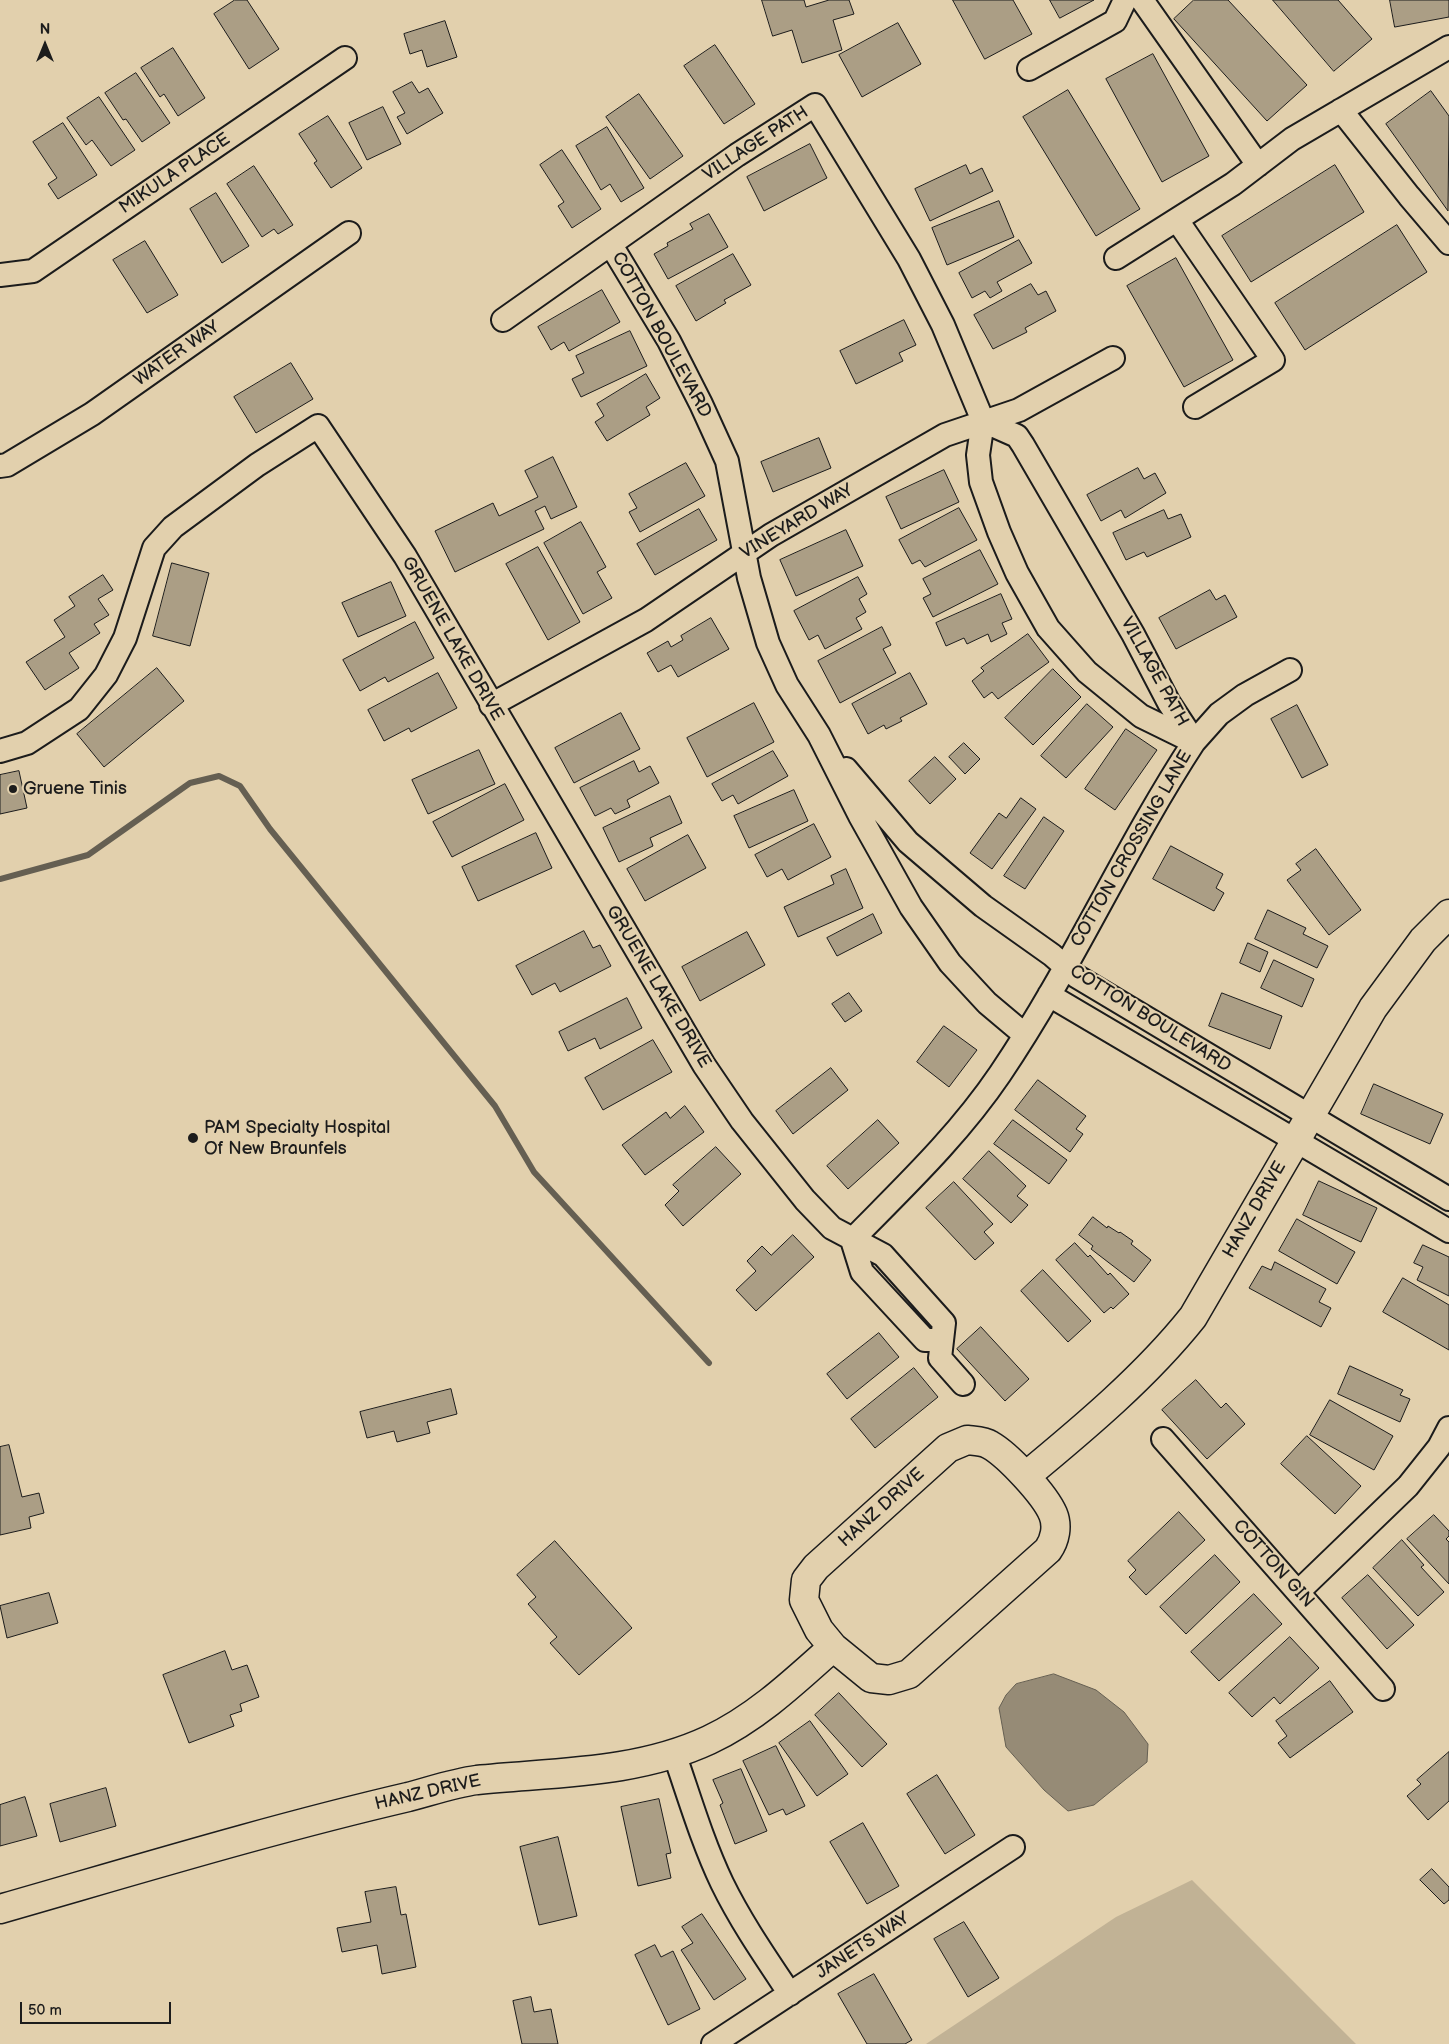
<!DOCTYPE html>
<html>
<head>
<meta charset="utf-8">
<style>
  body { margin:0 }
  #map { position:relative; width:1449px; height:2044px; overflow:hidden; background:#e2d0ad; font-family:"Balsamiq Sans",sans-serif }
  canvas { display:block }
  .north { position:absolute; left:20px; top:20px; width:50px; height:50px; -webkit-text-stroke:4px #e2d0ad; paint-order:stroke; rotate:0deg; font-size:14px; font-weight:700; line-height:20px; text-align:center; color:#1c1c1c }
  .north::after { content:''; display:block; margin:auto; width:18px; height:22px; background:#1c1c1c; clip-path:polygon(50% 0,100% 100%,50% 72%,0 100%) }
  .scale { position:absolute; left:20px; top:2002px; width:151px; height:22px; box-sizing:border-box; border:2px solid #1c1c1c; border-top:0; padding-left:6px; font-size:15px; line-height:18px; white-space:nowrap; color:#1c1c1c; -webkit-text-stroke:4px #e2d0ad; paint-order:stroke }
</style>
</head>
<body>
<div id="map">
<canvas width="1449" height="2044"></canvas>
<div class="north">N</div>
<div class="scale">50 m</div>
</div>
<script>
const g = document.querySelector('canvas').getContext('2d');
g.lineJoin = 'round';
function fill(path, color) {
  g.fillStyle = color;
  g.fill(path, 'evenodd');
}
function strokePath(path, color, width, dash) {
  g.strokeStyle = color;
  g.lineWidth = width;
  g.lineCap = dash ? 'butt' : 'round';
  g.setLineDash(dash || []);
  g.stroke(path);
}
function drawText(font, color, halo, rows, align = 'center') {
  g.font = font + ' "Balsamiq Sans",sans-serif';
  g.lineWidth = 4;
  g.setLineDash([]);
  g.textBaseline = 'middle';
  g.strokeStyle = halo;
  g.fillStyle = color;
  for (const [text, x, y, turn = 0] of rows) {
    g.save();
    g.translate(x, y);
    g.rotate((+turn || 0) * Math.PI / 180);
    g.textAlign = isNaN(turn) ? turn : align;
    if (halo) g.strokeText(text, 0, 0);
    g.fillText(text, 0, 0);
    g.restore();
  }
}
fill(new Path2D(`
  M1192,1880L1356,2044H926L1116,1917Z`), '#c1b295');
const water = new Path2D(`
  M1054,1674L1096,1690L1124,1712L1148,1744L1147,1762L1094,1805L1068,1811L1044,1790L1006,1747L999,1708L1006,1695L1016,1684Z`);
fill(water, '#968b76');
strokePath(water, '#655f52', 1);
strokePath(new Path2D(`
  M0,879L88,855L190,783L219,776L240,786L270,829L495,1106L534,1172L709,1363`), '#655f52', 6);
const building = new Path2D(`
  M235,0H247L279,49L249,69L214,14Z
  M762,0H804L806,7L829,0H849L854,14L833,20L842,50L802,63L792,30L773,36Z
  M953,0H1013L1032,34L985,59Z
  M1050,0H1094L1060,18Z
  M1194,0H1228L1307,85L1267,121L1174,19Z
  M1273,0H1338L1372,39L1334,71Z
  M1390,0H1449V17L1395,27Z
  M445,21L457,57L427,67L422,50L410,54L404,34Z
  M898,23L921,64L862,97L839,55Z
  M715,45L755,104L724,124L684,66Z
  M173,48L205,98L178,116L164,94L160,97L141,68Z
  M1153,54L1209,156L1162,182L1106,79Z
  M136,73L170,123L142,142L126,119L123,120L105,93Z
  M412,82L419,93L428,88L443,113L407,134L397,117L405,113L393,92Z
  M1068,90L1140,209L1096,236L1023,117Z
  M1431,91L1449,116L1448,211L1386,124Z
  M639,94L683,156L650,179L606,117Z
  M99,97L135,150L111,166L92,140L86,145L67,118Z
  M383,107L401,144L367,160L349,123Z
  M328,116L362,168L331,188L314,163L317,161L299,134Z
  M63,123L97,175L58,199L48,184L57,178L33,142Z
  M607,127L644,188L621,202L610,184L601,190L576,146Z
  M810,144L827,178L764,211L747,177Z
  M562,150L601,209L572,228L558,206L564,202L540,165Z
  M966,165L970,174L982,168L993,191L930,221L915,189Z
  M1335,165L1364,212L1251,282L1222,236Z
  M254,166L293,225L278,234L274,229L262,237L227,184Z
  M216,193L249,246L222,263L190,209Z
  M999,201L1014,237L947,265L932,228Z
  M709,214L728,247L668,279L654,254L668,246L667,243L693,229L690,224Z
  M1397,225L1427,272L1305,350L1275,303Z
  M1019,240L1032,263L997,282L1002,291L990,298L985,291L972,298L959,273Z
  M145,241L178,295L147,313L113,260Z
  M733,254L751,285L724,300L726,303L696,321L676,286Z
  M1176,258L1233,360L1184,387L1127,286Z
  M1031,284L1038,295L1046,291L1056,311L1025,328L1027,332L993,349L974,315Z
  M602,290L620,322L569,351L564,342L551,350L538,327Z
  M904,320L916,345L899,353L903,361L856,384L840,351Z
  M630,331L647,366L581,397L572,379L584,373L576,356Z
  M291,363L313,399L256,433L234,397Z
  M646,374L660,398L646,407L650,415L607,441L595,422L604,416L597,404Z
  M819,438L831,468L773,492L761,462Z
  M553,457L577,507L551,519L545,506L535,511L544,529L455,572L435,531L493,503L499,516L538,497L525,471Z
  M686,463L705,496L640,532L629,512L637,508L629,494Z
  M1138,468L1144,479L1155,473L1166,493L1125,518L1121,510L1101,521L1087,495Z
  M944,470L959,502L901,529L886,497Z
  M959,508L977,540L925,567L920,560L912,564L899,540Z
  M699,509L717,540L655,575L637,544Z
  M1164,510L1168,519L1181,514L1191,537L1147,557L1144,552L1126,560L1113,533Z
  M581,522L606,567L597,572L612,598L583,614L544,543Z
  M846,530L863,566L796,596L780,560Z
  M538,547L580,622L548,640L506,564Z
  M980,550L998,584L933,617L923,598L931,594L923,579Z
  M172,563L209,573L190,646L153,636Z
  M103,575L113,590L98,599L109,615L94,624L100,633L69,653L79,668L45,690L26,662L65,637L54,620L75,606L69,597Z
  M858,577L867,594L859,599L866,612L856,618L862,629L825,649L818,635L809,640L794,611Z
  M391,582L406,616L358,637L342,603Z
  M1210,590L1216,600L1225,595L1237,617L1176,649L1159,618Z
  M1001,594L1012,619L1002,623L1007,634L991,642L988,634L967,644L964,638L946,646L936,623Z
  M711,618L729,649L678,677L671,665L658,672L647,653L668,641L671,647L683,640L681,636Z
  M415,622L434,658L388,682L385,677L360,691L343,660Z
  M882,627L891,645L883,649L896,673L840,703L818,661Z
  M1028,634L1049,662L998,699L992,692L984,698L972,681L984,671L981,668Z
  M157,668L184,701L104,767L77,734Z
  M1053,669L1081,697L1033,745L1005,718Z
  M438,673L457,708L411,732L409,728L384,741L368,710Z
  M910,673L927,704L900,718L902,721L886,729L884,725L868,734L852,704Z
  M754,703L774,742L707,777L687,738Z
  M1087,704L1113,727L1066,778L1041,756Z
  M1297,705L1328,765L1302,778L1271,719Z
  M621,713L640,749L574,783L555,748Z
  M1126,729L1157,750L1115,810L1085,789Z
  M964,743L980,759L965,774L949,757Z
  M479,750L495,784L428,814L412,780Z
  M773,751L788,776L738,804L733,795L722,801L712,784Z
  M935,757L956,779L930,804L909,781Z
  M634,761L639,772L650,766L659,783L627,800L630,807L615,814L611,808L595,816L580,788Z
  M19,771L27,808L0,814V775Z
  M505,784L524,820L452,857L433,822Z
  M794,790L808,821L749,848L734,816Z
  M670,796L682,823L650,838L653,846L619,862L603,828Z
  M1021,798L1036,809L992,869L970,853L999,813L1006,818Z
  M1044,817L1064,831L1025,889L1004,876Z
  M814,824L831,857L788,880L782,869L767,877L755,855Z
  M536,833L552,868L478,901L462,867Z
  M688,835L706,868L645,901L627,869Z
  M1171,846L1223,874L1216,888L1224,893L1214,911L1153,879Z
  M1316,849L1361,910L1329,935L1287,880L1301,870L1296,864Z
  M846,869L863,908L798,937L784,907L834,884L831,876Z
  M1268,910L1306,928L1303,934L1328,946L1317,968L1255,939Z
  M873,914L882,933L837,956L827,938Z
  M584,931L593,948L600,945L611,966L560,992L555,983L532,995L516,966Z
  M747,932L765,965L700,1001L682,967Z
  M1248,943L1268,952L1260,972L1240,963Z
  M1274,960L1314,979L1302,1007L1261,988Z
  M849,993L862,1011L845,1022L832,1004Z
  M1222,993L1282,1016L1270,1049L1209,1026Z
  M627,998L642,1028L600,1049L595,1038L568,1051L559,1032Z
  M944,1026L977,1050L949,1087L917,1062Z
  M653,1040L672,1072L603,1110L585,1078Z
  M831,1068L848,1090L793,1134L776,1111Z
  M1038,1080L1086,1116L1076,1129L1083,1134L1070,1152L1015,1110Z
  M1374,1084L1443,1114L1430,1144L1361,1114Z
  M685,1106L704,1132L645,1175L622,1145L666,1112L670,1118Z
  M878,1120L899,1143L848,1189L827,1166Z
  M1013,1120L1067,1160L1049,1184L994,1144Z
  M716,1147L741,1174L683,1226L665,1205L679,1191L673,1185Z
  M989,1151L1026,1186L1017,1196L1028,1205L1011,1223L963,1179Z
  M1319,1181L1377,1208L1361,1242L1303,1215Z
  M954,1182L993,1224L984,1232L994,1243L975,1260L926,1208Z
  M1093,1217L1107,1228L1108,1226L1119,1233L1120,1232L1133,1241L1131,1244L1151,1260L1134,1282L1091,1249L1093,1246L1079,1235Z
  M1297,1219L1355,1252L1337,1284L1279,1251Z
  M793,1235L814,1257L756,1311L736,1290L756,1271L747,1261L762,1246L771,1255Z
  M1075,1243L1088,1257L1090,1255L1108,1275L1110,1273L1129,1294L1113,1309L1111,1307L1104,1313L1056,1260Z
  M1423,1245L1449,1257V1296L1417,1280L1423,1267L1414,1263Z
  M1275,1262L1326,1289L1319,1302L1331,1308L1321,1327L1249,1288L1262,1266L1271,1270Z
  M1043,1270L1091,1321L1068,1342L1021,1291Z
  M1403,1278L1449,1305V1350L1383,1312Z
  M981,1327L1029,1379L1005,1401L957,1349Z
  M879,1333L899,1357L847,1399L827,1374Z
  M1350,1366L1403,1390L1400,1395L1410,1399L1400,1422L1338,1394Z
  M914,1368L938,1397L875,1448L851,1419Z
  M1196,1380L1221,1408L1226,1403L1245,1424L1207,1459L1162,1410Z
  M451,1389L457,1414L427,1422L430,1433L397,1442L394,1431L367,1438L360,1412Z
  M1330,1400L1393,1436L1374,1470L1310,1435Z
  M1307,1436L1361,1486L1335,1514L1281,1464Z
  M9,1445L22,1497L39,1493L44,1513L29,1517L31,1528L0,1535V1447Z
  M1179,1512L1205,1540L1146,1595L1129,1577L1136,1570L1128,1561Z
  M1434,1515L1449,1531V1536L1446,1539L1449,1542V1584L1407,1539Z
  M1402,1540L1424,1565L1421,1567L1444,1592L1418,1616L1373,1568Z
  M555,1541L632,1628L579,1675L550,1643L557,1637L528,1604L536,1597L517,1575Z
  M1215,1555L1240,1582L1186,1634L1160,1607Z
  M1368,1575L1414,1625L1387,1649L1342,1598Z
  M49,1593L58,1623L7,1638L0,1606Z
  M1254,1594L1282,1624L1219,1681L1191,1652Z
  M1290,1637L1319,1668L1280,1704L1274,1697L1252,1717L1229,1693Z
  M225,1651L232,1670L247,1665L259,1697L240,1704L242,1711L230,1715L234,1726L189,1743L163,1675Z
  M1330,1681L1353,1712L1290,1758L1278,1743L1287,1736L1276,1721Z
  M839,1693L887,1744L862,1767L815,1715Z
  M810,1721L848,1774L817,1796L779,1743Z
  M776,1746L805,1806L786,1815L783,1809L769,1815L743,1761Z
  M1449,1752V1801L1428,1820L1407,1796L1421,1784L1417,1780Z
  M741,1769L767,1831L735,1844L720,1805L723,1803L713,1780Z
  M937,1775L975,1835L945,1854L907,1794Z
  M106,1788L116,1826L60,1842L50,1804Z
  M25,1797L37,1836L0,1846V1805Z
  M659,1799L671,1853L666,1854L671,1878L638,1886L621,1807Z
  M863,1823L899,1886L867,1904L830,1842Z
  M558,1837L577,1916L539,1925L520,1847Z
  M1432,1869L1449,1887V1900L1444,1904L1420,1880Z
  M396,1887L401,1915L406,1914L416,1967L382,1974L377,1945L342,1952L337,1928L371,1922L365,1892Z
  M702,1914L746,1979L714,2000L681,1950L693,1943L682,1927Z
  M964,1922L999,1978L968,1997L934,1939Z
  M655,1945L661,1957L673,1951L700,2009L668,2025L635,1955Z
  M874,1974L912,2040L905,2044H867L838,1994Z
  M531,1997L534,2012L551,2009L558,2044H522L513,2001Z`);
fill(building, '#ab9e85');
strokePath(building, '#1c1c1c', 1);
const minor = new Path2D(`
  M1142,0L1258,165
  M1029,69L1115,21L1125,0
  M1341,110L1409,196L1449,243
  M1177,220L1273,360L1195,407
  M611,245L669,341L701,404L727,461L749,578L768,643L787,685L819,735L860,816L911,907L950,963L987,1003L1025,1035
  M1116,258L1233,184L1292,139L1449,47
  M0,275L33,271L345,58
  M503,320L737,155L815,105L909,259L943,325L983,421L978,455L981,482L999,532L1017,573L1048,628L1087,672L1141,716L1194,742
  M983,421L1017,436L1023,445L1133,634L1169,703L1194,741
  M0,466L7,465L92,414L349,233
  M491,705L646,620L771,535L945,435L1019,410L1113,358
  M0,751L27,743L79,709L106,675L125,638L154,548L173,527L257,465L318,426L405,556L704,1065L742,1121L805,1200L832,1228L883,1255L944,1323L940,1358L963,1384
  M846,769L908,842L983,906L1052,955L1076,976L1449,1199
  M1049,995L1449,1231
  M852,1240C904,1187 958,1136 1000,1074C1072,968 1124,849 1194,742L1219,714L1245,695L1290,670
  M852,1240L862,1272L925,1340H942
  M1163,1439L1383,1689
  M1298,1592L1408,1486L1439,1447L1449,1428
  M674,1753C689,1796 702,1841 722,1883C741,1922 766,1958 790,1994
  M713,2044L1013,1847`);
const tertiary = new Path2D(`
  M967,1440C975,1441 984,1441 990,1445C1008,1455 1045,1495 1053,1514C1058,1526 1055,1540 1048,1550L909,1674L889,1680L871,1678L833,1647L819,1630L804,1600L806,1580L816,1567L948,1448Z
  M1026,1476C1084,1428 1146,1376 1193,1317L1373,1008L1423,940L1449,914
  M0,1909C136,1870 271,1829 408,1797C431,1791 454,1783 477,1780C555,1772 636,1774 709,1740C756,1718 794,1682 833,1647`);
strokePath(minor, '#1c1c1c', 26);
strokePath(tertiary, '#1c1c1c', 31);
strokePath(minor, '#e2d0ad', 22);
strokePath(tertiary, '#e2d0ad', 28);
for (const [x, y, r, color] of [
  [13,789,5,"#1c1c1c"],
  [193,1138,6,"#1c1c1c"]
]) {
  const dot = new Path2D();
  dot.arc(x, y, r, 0, 2 * Math.PI);
  g.fillStyle = color;
  g.fill(dot);
  strokePath(dot, '#e2d0ad', 2);
}
drawText('18px', '#1c1c1c', '#e2d0ad', [
  ["VILLAGE PATH",756,144,-33],
  ["MIKULA PLACE",175,174,-34],
  ["COTTON BOULEVARD",661,335,61],
  ["WATER WAY",177,354,-35],
  ["VINEYARD WAY",797,522,-31],
  ["GRUENE LAKE DRIVE",452,639,60],
  ["VILLAGE PATH",1154,672,61],
  ["COTTON CROSSING LANE",1132,849,-60],
  ["GRUENE LAKE DRIVE",658,987,59],
  ["COTTON BOULEVARD",1150,1019,32],
  ["HANZ DRIVE",1255,1210,-60],
  ["HANZ DRIVE",882,1508,-42],
  ["COTTON GIN",1273,1564,48],
  ["HANZ DRIVE",428,1793,-13],
  ["JANETS WAY",863,1946,-33]
]);
drawText('18px', '#1c1c1c', '#e2d0ad', [
  ["Gruene Tinis",23,789],
  ["PAM Specialty Hospital",204,1128],
  ["Of New Braunfels",204,1149]
], 'left');
</script>
</body>
</html>
